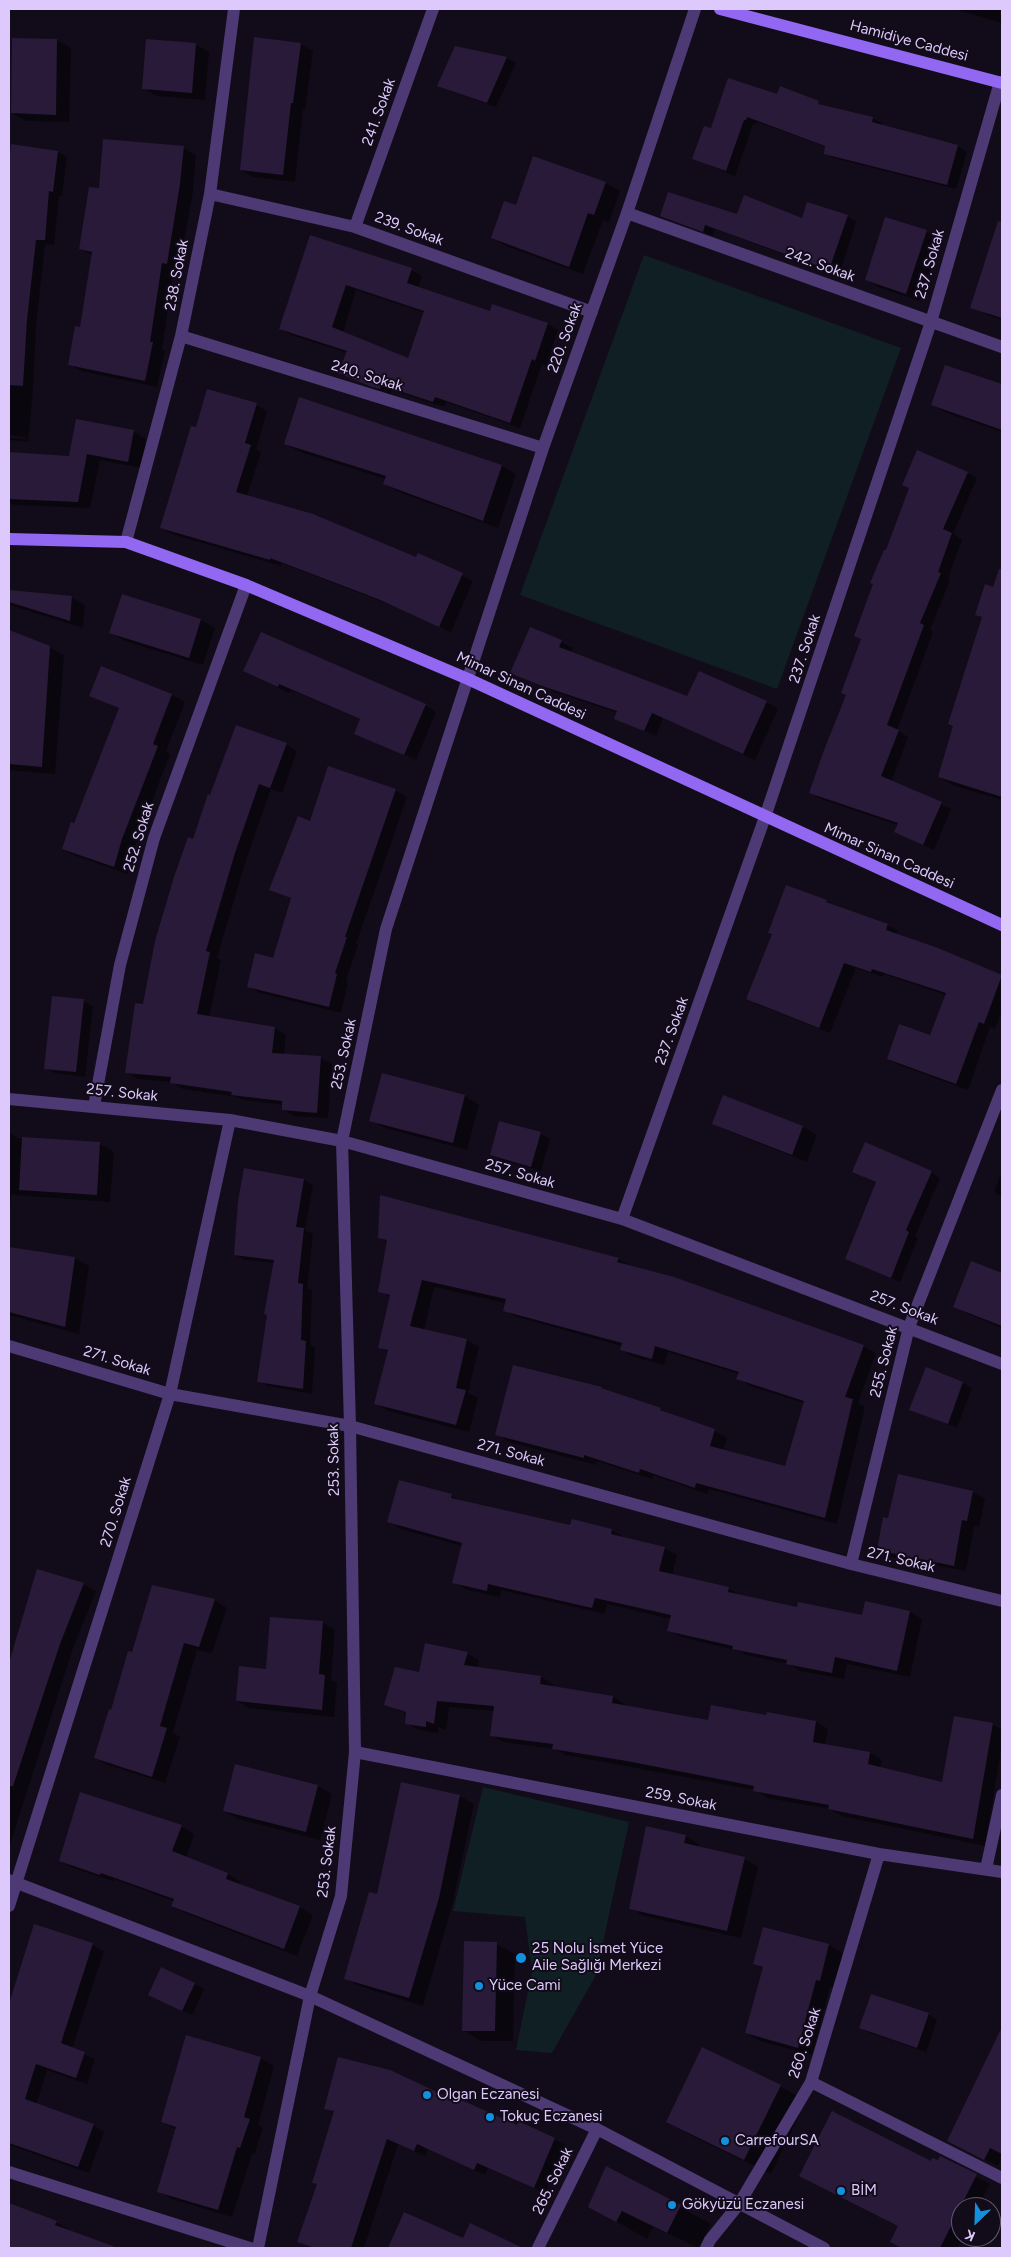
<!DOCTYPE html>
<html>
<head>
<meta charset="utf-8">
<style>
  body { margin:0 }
  #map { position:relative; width:1011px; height:2257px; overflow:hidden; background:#120c1a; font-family:Figtree,sans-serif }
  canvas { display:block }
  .frame { position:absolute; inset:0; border:10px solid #ddc9fb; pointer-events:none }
  .north { position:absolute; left:951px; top:2197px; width:50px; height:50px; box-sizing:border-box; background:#120c1a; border:1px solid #635874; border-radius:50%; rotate:204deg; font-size:14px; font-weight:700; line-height:20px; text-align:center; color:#ddc9fb }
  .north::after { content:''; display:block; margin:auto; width:18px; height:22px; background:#1291de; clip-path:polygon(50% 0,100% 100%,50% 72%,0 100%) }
</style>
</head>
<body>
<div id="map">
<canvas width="1011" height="2257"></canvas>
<div class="frame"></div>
<div class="north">K</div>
</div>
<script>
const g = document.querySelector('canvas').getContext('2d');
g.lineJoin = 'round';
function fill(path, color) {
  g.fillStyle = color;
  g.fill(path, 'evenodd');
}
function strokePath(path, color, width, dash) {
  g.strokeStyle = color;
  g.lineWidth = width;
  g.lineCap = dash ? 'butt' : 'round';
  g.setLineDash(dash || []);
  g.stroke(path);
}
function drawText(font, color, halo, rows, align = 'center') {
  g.font = font + ' Figtree,sans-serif';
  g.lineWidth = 4;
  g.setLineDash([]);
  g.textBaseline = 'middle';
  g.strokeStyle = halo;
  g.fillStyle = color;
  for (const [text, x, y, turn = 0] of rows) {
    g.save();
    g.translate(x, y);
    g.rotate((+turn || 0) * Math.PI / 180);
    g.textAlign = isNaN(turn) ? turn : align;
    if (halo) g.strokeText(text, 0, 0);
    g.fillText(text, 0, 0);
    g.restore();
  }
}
fill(new Path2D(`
  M644,255L901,348L777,689L520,595Z
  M483,1787L629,1822L596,1975L552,2053L516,2050L532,1972L525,1917L453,1911Z`), '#101f23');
fill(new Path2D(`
  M953,9H1002V23Z
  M256,38L300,44L313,51L305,109H303L295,182L253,177L241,170Z
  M57,40L71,48L69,122L26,121L12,113Z
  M195,44L209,52L205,100L157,96L143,88Z
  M456,48L507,58L516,63L496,107L448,90L439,85Z
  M781,88L828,108L872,118L882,123L881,125L958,146L967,152L956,189L834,158L825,153L826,147L757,122L755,125L753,124L735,176L694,159L712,130L778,96Z
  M13,146L58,152L67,157L62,196H59L54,245L45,244L36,326L33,391L28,442L9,440V438L25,439L26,437L9,435V183Z
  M183,148L196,155L193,191L179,270L174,269L162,349L165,351L157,387L81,371L69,364L81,329L93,256L81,249L100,190Z
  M606,183L620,191L609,222L603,220L583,274L506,246L493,238L517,207Z
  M662,216H738L803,219L847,216L856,222L839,275L715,229L713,236Z
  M926,232L940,240L920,301L880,288L866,280Z
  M311,236L411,270L422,276L418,288L491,312L493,305L548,324L558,330L546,366L542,364L520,428L446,402L444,407L392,390L390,394L384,392L350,378L340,372L348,353L291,335L280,329ZM356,290L425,313L409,360L343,333Z
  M992,245L1002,248V320L985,314L972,307Z
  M946,366L1002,386V432L947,413L933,405Z
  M256,405L267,411L256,449L261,452L247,496L417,558L419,555L473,581L451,632L391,605L281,563V566L172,534L161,528L197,429Z
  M134,432L146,439L141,468L100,460L90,508L14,505L9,502V453L70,458Z
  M286,444L502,466L516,474L498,528L399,492L385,484L386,479L300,452Z
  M967,473L977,478L953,534L962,540L948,578L950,580L930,630L933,632L897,730L908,737L891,782L951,809L934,850L895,832L898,825L821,799L811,793L847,695L886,552Z
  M1002,584V800L952,785L939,777L983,618L976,614L1000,590Z
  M9,592L71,597L85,605L83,628L10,605Z
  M122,596L201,620L215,628L203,665L125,641L111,633Z
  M9,631L49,647L64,655L55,774L9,770Z
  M561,642L573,648L570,653L688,698L766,702L778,709L755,760L663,718L656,736L616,718L618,713L555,692L511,672Z
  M245,671L425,705L436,712L416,760L356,733L361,720L291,690L289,693Z
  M91,695H172L185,702L166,751L170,754L135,847L127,874L76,856L63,849L120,709Z
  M286,744L297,751L282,793L271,789L246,860L217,958L221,960L209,1018L275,1028L286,1035L284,1055L321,1058L332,1064L328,1118L294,1116L283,1109V1105L244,1100L237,1097L183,1089L171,1082L138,1079L127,1072L193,840L211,796Z
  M395,790L407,797L356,944L358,945L346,980L348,982L341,1013L260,993L248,986L273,959L292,899L271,889L310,822Z
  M826,901L837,907L887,925L898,931L897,936L937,949L1002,976V1011L995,1029L990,1027L968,1090L899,1065L888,1059L930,1036L946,995L884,974L883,977L856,968L830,1033L759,1005L747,998Z
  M83,1001L93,1006L85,1077L55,1073L45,1068Z
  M383,1075L465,1096L479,1105L467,1150L385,1128L371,1120Z
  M724,1097L803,1127L817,1135L807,1162L728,1131L714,1123Z
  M9,1132L17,1138L100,1144L114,1152L110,1202L11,1195L9,1214Z
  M540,1134L550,1139L541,1171L501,1160L491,1155Z
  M1002,1171V1197L994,1192Z
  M931,1172L940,1178L915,1236L918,1238L900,1282L847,1259L877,1183L863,1177Z
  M304,1180L313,1185L305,1230L313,1234L307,1288L312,1290L310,1345L315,1348L312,1394L268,1386L258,1381L275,1263L245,1260L235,1255Z
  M379,1237L618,1259L631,1266L863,1346L876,1353L858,1403L865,1407L837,1524L709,1489L707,1494L653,1475L652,1479L597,1461L596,1465L509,1442L497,1434L514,1366L601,1388L660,1409L672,1416L715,1431L727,1438L723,1451L785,1467L804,1403L750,1386L738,1378L739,1374L668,1352L664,1365L634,1357L621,1350L622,1346L517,1317L504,1310L506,1303L434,1287L424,1330L467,1340L479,1347L468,1393L478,1398L469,1432L388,1411L375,1403L389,1352L379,1347L390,1297L380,1291L388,1242Z
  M10,1248L75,1258L89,1266L79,1334L9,1315Z
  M972,1262L1002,1275V1328L968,1314L954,1306Z
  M963,1383L972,1388L957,1428L911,1409Z
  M899,1476L973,1492L985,1499L979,1527L974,1526L966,1571L890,1557L878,1550L889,1519Z
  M452,1496L462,1502L571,1527L611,1530L624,1537L664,1548L677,1555L672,1575L728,1588L741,1596L798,1609L863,1616L910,1612L922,1619L910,1677L847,1664L844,1679L800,1671L789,1664L746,1655L739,1651L681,1637L669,1630L671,1619L607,1604L605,1614L501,1590L500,1597L467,1590L454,1582L462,1546L401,1529L389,1521Z
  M37,1571L83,1584L96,1591L72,1651L9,1848V1666Z
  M214,1600L227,1608L212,1653L197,1650L173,1733L180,1737L165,1783L108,1765L95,1758L133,1654Z
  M272,1618L323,1623L335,1630L331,1680L337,1683L334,1717L249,1708L237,1701L268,1670Z
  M467,1653L479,1660L477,1668L541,1677L553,1684V1687L613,1697L625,1704V1706L709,1721L767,1717L768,1713L816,1722L828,1729L825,1745L870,1753L882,1760L880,1768L943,1783L992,1724L1002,1730V1744L985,1846L842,1816L830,1809L767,1798L755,1790L566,1755L555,1749L503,1742L491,1735L495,1711L449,1707L446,1730L438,1727V1733L419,1730L406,1723L407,1714L385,1704L420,1673Z
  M318,1786L332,1794L320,1840L238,1819L224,1811Z
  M460,1796L474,1804L452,1906L423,2006L359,1986L345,1978L378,1896Z
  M181,1826L194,1834L186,1858L228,1874L241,1882L239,1885L300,1907L313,1915L297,1956L185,1913L172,1906L174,1901L114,1879L113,1881L73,1868L60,1861Z
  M685,1836L699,1844L698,1848L744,1859L758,1867L741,1938L644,1916L630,1908Z
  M496,1944L515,1954L513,2041H481L463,2030Z
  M92,1945L104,1951L72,2049L95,2059L87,2084L47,2070L36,2105L93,2125L104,2132L89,2173L9,2145V2021L15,2004Z
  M829,1945L843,1953L834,1988L830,1987L812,2055L760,2041L746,2033L764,1969L755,1964Z
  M195,1984L204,1989L192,2015L159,2000Z
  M928,2014L937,2020L926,2052L870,2033L861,2028Z
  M1002,2032V2157L998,2166L949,2141Z
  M260,2058L274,2066L258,2125L263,2128L254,2155L252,2154L232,2217L172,2199L158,2191L177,2130L162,2122Z
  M780,2086L806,2101L771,2174L694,2137L668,2122Z
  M456,2103L518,2126L519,2123L566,2145L545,2193L488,2168L485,2175L428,2149L425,2156L398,2144L364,2248H312L298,2241L318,2185L314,2183L335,2113L326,2108Z
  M941,2158L990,2184L978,2207H961V2237H963L958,2248H903L891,2242L931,2163L938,2162Z
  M607,2168L711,2224L699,2248L653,2227L647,2239L590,2206Z
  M13,2206L56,2222L68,2229L67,2231L111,2248H9V2218Z
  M405,2213L464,2239H501L497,2248H389Z`), '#0007');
fill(new Path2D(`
  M254,37L301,43L293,103H291L283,175L240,170Z
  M12,38L57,39L56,115L11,113Z
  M146,39L196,43L192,93L142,89Z
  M455,46L507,57L487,103L437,86Z
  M728,78L777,94L780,86L819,101L818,104L873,117L872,122L958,145L947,185L824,154L825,146L747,117L746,120H744L726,171L692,159L704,126L711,128Z
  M103,139L184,146L180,184L167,264L162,263L150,342H153L145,381L68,365L75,326L80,327L92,252L79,249L89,187L99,188Z
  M11,144L58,151L53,192L49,191L45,240H36L27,320L23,386L9,385V164Z
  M533,156L606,182L594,215L588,213L569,267L491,238L504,201L516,205Z
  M668,192L737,214L744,195L802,218L807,202L848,215L829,270L705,225L703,232L660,216Z
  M885,217L927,230L906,294L865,280Z
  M998,221L1002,222V318L970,308Z
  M310,235L412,268L407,283L490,311L492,304L548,323L535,361L532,359L510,423L435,397L433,402L381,385L380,389L372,387L338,373L347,351L279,329ZM346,285L424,311L408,358L332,327Z
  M945,365L1002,384V430L931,405Z
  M207,389L257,403L245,443L251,445L236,492L313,514L416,557L418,553L463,573L439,627L378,599L270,558V560L160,528L191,426L196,427Z
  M299,397L502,465L483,521L383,484L386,476L284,444Z
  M76,419L134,430L128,462L87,454L78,502L9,499V452L69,456Z
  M917,450L968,472L943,529L952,533L938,572L941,573L920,623L924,625L887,725L899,730L881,776L942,802L923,845L894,832L898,823L809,793L824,750L846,695L841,693L861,639L854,636L873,584L870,583L884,550H886L909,488L902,485Z
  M999,569H1002V797L938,777L953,726L948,724L982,617L975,615L985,584L993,587Z
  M9,590L72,596L70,621L9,602Z
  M122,594L201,619L189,658L109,633Z
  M530,627L562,640L559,647L687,696L699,671L767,701L743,754L652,713L644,731L614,719L617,711L542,686L510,673Z
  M9,630L50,646L42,767L9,764Z
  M261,632L426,704L404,755L354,734L360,719L279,684L278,687L243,671Z
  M101,666L172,694L153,744L158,746L122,839L114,867L62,849L71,822L74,823L119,708L89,696Z
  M236,725L287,743L270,788L259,784L235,853L206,951L210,952L197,1014L275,1027L272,1053L321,1056L317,1113L282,1110V1101L231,1095L232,1092L170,1083L171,1077L125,1073L135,1003L143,1004L155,941L174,877L188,837L193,839L208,794L210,795Z
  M328,766L396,789L345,937H347L335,973L337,974L329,1007L247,987L255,953L273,958L291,898L269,890L298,816L310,821Z
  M786,885L827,900L826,902L888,924L886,930L938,948L1002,975L984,1024L979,1022L956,1084L887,1059L899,1024L930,1035L946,993L872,969L871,972L844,963L819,1028L746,999L772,934L768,933Z
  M52,996L84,999L76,1072L44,1069Z
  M382,1073L465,1095L453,1143L369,1121Z
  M723,1095L803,1126L792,1155L712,1124Z
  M499,1121L541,1132L531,1167L490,1155Z
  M22,1137L100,1142L97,1195L19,1190Z
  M865,1142L932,1171L906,1230L909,1232L891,1278L845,1259L876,1182L852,1172Z
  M244,1168L304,1179L296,1227L304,1228L298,1283L303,1284L301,1340L306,1341L303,1389L257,1382L267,1315L264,1314L274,1260L234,1255L238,1201Z
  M380,1195L619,1258L617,1262L674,1277L864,1345L845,1397L853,1399L825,1518L696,1483L695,1488L640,1469L639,1473L584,1455V1458L495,1435L513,1365L602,1387L601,1388L661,1408L660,1410L715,1429L710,1446L785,1466L804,1401L736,1379L739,1372L655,1346L652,1359L620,1350L622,1343L503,1311L506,1299L422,1280L410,1326L467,1339L456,1388L466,1390L456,1425L374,1404L388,1350L378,1348L390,1295L378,1292L387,1240L378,1238Z
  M9,1247L75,1257L65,1327L9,1312Z
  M971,1261L1002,1273V1326L953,1307Z
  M926,1367L963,1382L948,1424L909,1410Z
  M898,1474L973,1491L967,1521L962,1520L954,1566L877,1550L883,1517L888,1518Z
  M399,1480L452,1494L451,1498L570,1525L572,1519L612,1529L611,1534L665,1547L659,1571L729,1587L728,1592L797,1607L798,1602L862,1615L865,1601L910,1611L897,1671L835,1657L832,1673L786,1664L787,1660L732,1649L733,1646L667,1631L671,1615L595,1598L592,1608L488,1584L487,1591L452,1583L462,1543L387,1522Z
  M37,1569L84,1583L60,1644L13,1786H9V1663Z
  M152,1585L215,1599L199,1647L184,1643L160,1726L167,1728L152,1777L94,1758L109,1709L111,1710L128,1651L132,1652Z
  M270,1617L323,1621L319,1674L325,1675L322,1710L236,1701L239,1666L266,1669Z
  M425,1643L468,1652L464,1665L541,1676L540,1684L613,1696L612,1703L708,1720L711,1705L766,1715L767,1712L816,1721L813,1742L870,1752L868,1764L942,1782L954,1716L993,1723L973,1839L828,1809L829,1805L753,1791L754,1786L627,1761L552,1749L553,1744L490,1736L494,1706L437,1701L434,1724L426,1721V1727L405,1724L406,1712L384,1705L395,1667L419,1672Z
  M235,1764L318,1785L306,1832L223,1811Z
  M401,1782L460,1795L439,1898L409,1998L344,1979L369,1892L377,1894Z
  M80,1792L182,1825L172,1851L228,1873L226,1879L300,1906L284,1949L171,1906L174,1899L101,1873L100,1875L59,1861Z
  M646,1826L686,1835L684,1843L745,1857L727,1931L629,1909Z
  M34,1924L93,1943L61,2043L85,2052L76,2078L36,2064L25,2099L94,2124L78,2167L9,2143V2004Z
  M763,1927L829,1944L820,1981L816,1980L798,2048L745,2033L763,1967L753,1964Z
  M464,1941L497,1942L495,2031H462Z
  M161,1967L195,1983L182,2011L148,1995Z
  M871,1994L929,2013L917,2048L859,2028Z
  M1002,2027V2154L990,2148L984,2160L947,2141Z
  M186,2035L261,2057L244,2117L250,2119L240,2148L237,2147L218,2210L157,2192L176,2127L161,2122Z
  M702,2047L781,2085L744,2160L666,2122Z
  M338,2057L390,2070L456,2101L457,2098L517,2125L518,2121L555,2138L534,2188L477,2163L474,2170L417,2144L414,2151L387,2139L351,2248H315L297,2242L317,2184L312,2183L334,2111L324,2109Z
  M832,2111L931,2161L932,2158L938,2160L940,2156L977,2174L940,2248H902L890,2242L898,2226L799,2176Z
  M606,2166L681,2205L667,2233L622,2211L616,2222L588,2207Z
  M9,2203L57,2221L55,2225L113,2246V2248H9Z
  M404,2212L463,2238L470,2223L523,2248H388Z`), '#291a39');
strokePath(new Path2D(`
  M210,194L355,227L592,312
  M627,213L1002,347
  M355,227L433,9
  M181,336L543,448
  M126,542L181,336L210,194L234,9
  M9,1099L230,1120L342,1141L622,1219L1002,1364
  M94,1106L120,965L154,838L246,585
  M622,1219L765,817L931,322L1000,82
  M9,1346L170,1394L350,1426L851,1564L1002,1601
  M851,1564L909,1327L1002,1090
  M355,1752L879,1854L1002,1872
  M986,1869L1002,1795
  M9,1880L310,1996L597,2129L824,2248
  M9,1906L170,1394L230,1120
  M811,2082L1002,2178
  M9,2172L250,2248
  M258,2248L310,1996L341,1896L355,1752L350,1426L342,1141L386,929L543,448L627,213L695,9
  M538,2248L597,2129
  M706,2248L710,2240L739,2204L811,2082L879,1854`), '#4d3a75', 12);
strokePath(new Path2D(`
  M720,9L1002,83
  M9,539L126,542L246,585L468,679L1002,925`), '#9268f3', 12);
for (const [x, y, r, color] of [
  [521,1958,6,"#1291de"],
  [479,1986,5,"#1291de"],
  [427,2095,5,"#1291de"],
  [490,2117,5,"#1291de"],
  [725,2141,5,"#1291de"],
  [841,2191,5,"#1291de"],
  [672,2205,5,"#1291de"]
]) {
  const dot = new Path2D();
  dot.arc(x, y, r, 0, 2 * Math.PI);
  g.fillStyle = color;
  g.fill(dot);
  strokePath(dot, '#120c1a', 2);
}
drawText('15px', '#ddc9fb', '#120c1a', [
  ["Hamidiye Caddesi",909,41,15],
  ["241. Sokak",379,112,-70],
  ["239. Sokak",409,229,20],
  ["237. Sokak",930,264,-74],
  ["242. Sokak",820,265,20],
  ["238. Sokak",177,275,-79],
  ["220. Sokak",565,338,-70],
  ["240. Sokak",367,376,17],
  ["237. Sokak",805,649,-72],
  ["Mimar Sinan Caddesi",521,686,25],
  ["252. Sokak",139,837,-73],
  ["Mimar Sinan Caddesi",889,856,24],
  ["237. Sokak",672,1031,-70],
  ["253. Sokak",344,1054,-78],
  ["257. Sokak",122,1093,6],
  ["257. Sokak",520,1174,16],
  ["257. Sokak",904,1308,21],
  ["271. Sokak",117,1361,17],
  ["255. Sokak",884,1362,-76],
  ["271. Sokak",511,1453,15],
  ["253. Sokak",334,1460,-91],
  ["270. Sokak",116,1512,-73],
  ["271. Sokak",901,1560,13],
  ["259. Sokak",681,1799,11],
  ["253. Sokak",327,1862,-83],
  ["260. Sokak",805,2043,-72],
  ["265. Sokak",553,2181,-64]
]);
drawText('15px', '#ddc9fb', '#120c1a', [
  ["25 Nolu İsmet Yüce",532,1949],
  ["Aile Sağlığı Merkezi",532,1966],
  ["Yüce Cami",489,1986],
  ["Olgan Eczanesi",437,2095],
  ["Tokuç Eczanesi",500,2117],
  ["CarrefourSA",735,2141],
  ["BİM",851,2191],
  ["Gökyüzü Eczanesi",682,2205]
], 'left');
</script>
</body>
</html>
